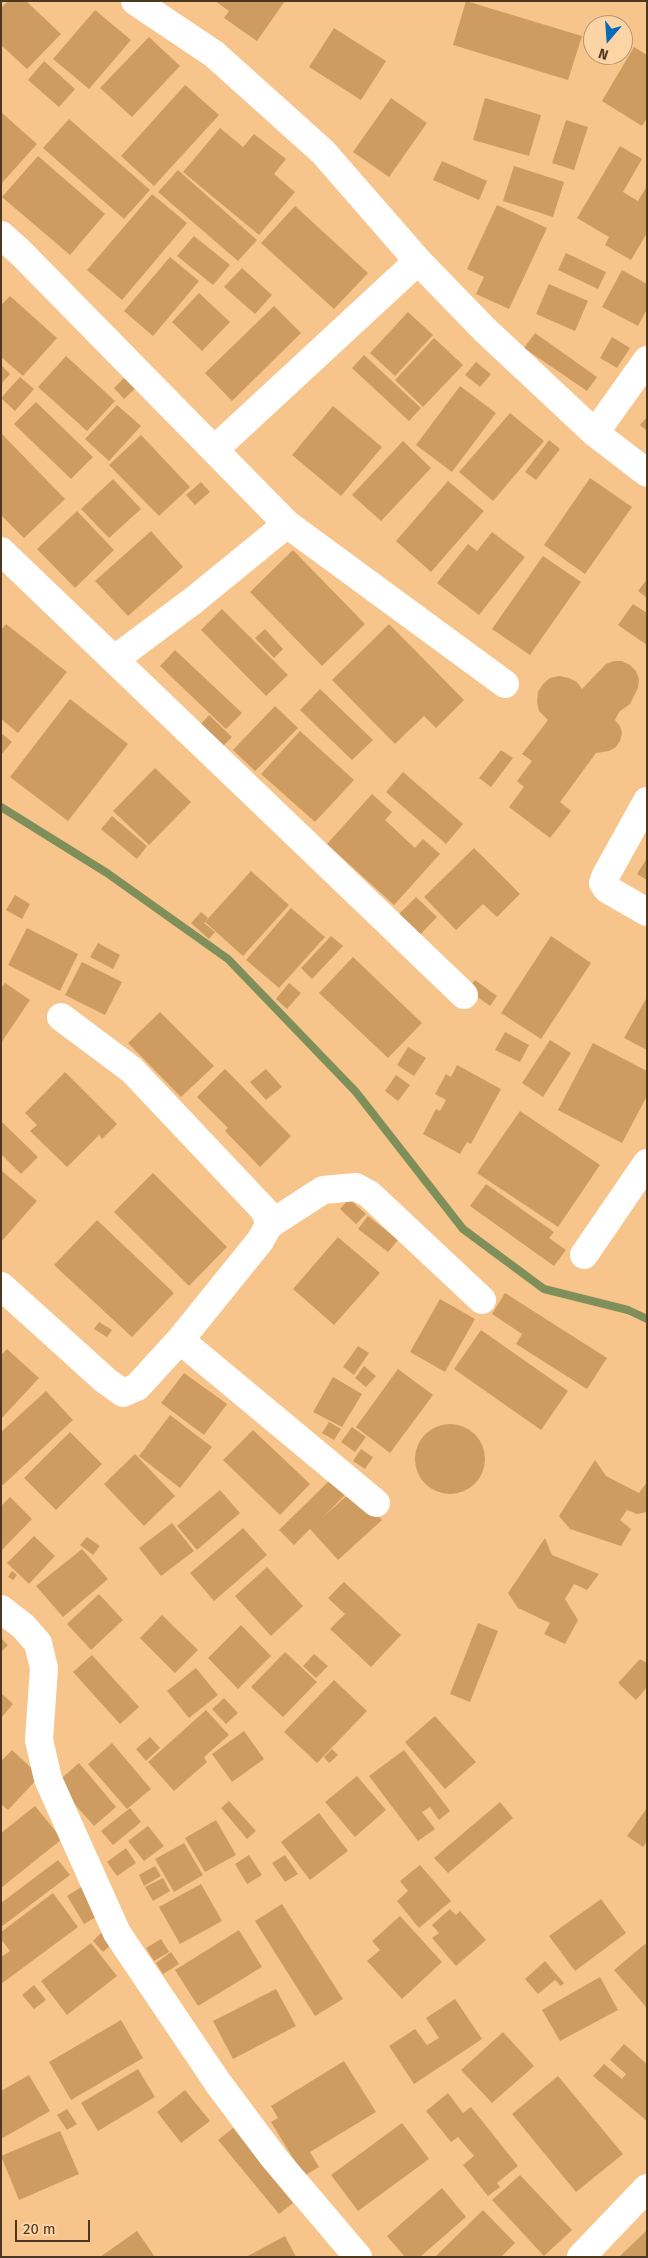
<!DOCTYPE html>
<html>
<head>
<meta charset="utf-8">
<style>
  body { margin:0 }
  #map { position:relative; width:648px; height:2258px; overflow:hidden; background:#f7c58b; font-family:"Fira Sans",sans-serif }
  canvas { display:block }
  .frame { position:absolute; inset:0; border:2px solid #4c3820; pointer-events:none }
  .north { position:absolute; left:583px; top:15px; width:50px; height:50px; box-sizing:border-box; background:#fdd4a6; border:1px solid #b69670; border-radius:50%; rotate:198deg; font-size:14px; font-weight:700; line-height:20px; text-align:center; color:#4c3820 }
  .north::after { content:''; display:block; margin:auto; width:18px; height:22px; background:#076ab6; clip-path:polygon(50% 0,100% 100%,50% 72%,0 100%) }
  .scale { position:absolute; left:15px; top:2220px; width:75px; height:22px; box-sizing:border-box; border:2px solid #4c3820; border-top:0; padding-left:6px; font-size:15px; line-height:18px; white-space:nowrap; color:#4c3820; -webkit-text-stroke:4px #fdd4a6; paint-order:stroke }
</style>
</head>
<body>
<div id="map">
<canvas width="648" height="2258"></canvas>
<div class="frame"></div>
<div class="north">N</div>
<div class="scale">20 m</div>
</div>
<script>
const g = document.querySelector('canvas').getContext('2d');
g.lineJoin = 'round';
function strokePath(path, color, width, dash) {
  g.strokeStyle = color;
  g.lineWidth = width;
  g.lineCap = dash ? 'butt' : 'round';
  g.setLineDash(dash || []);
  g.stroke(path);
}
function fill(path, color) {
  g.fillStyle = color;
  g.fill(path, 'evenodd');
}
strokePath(new Path2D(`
  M1,807L107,873L228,959L356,1092L463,1229L544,1289L628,1310L647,1319`), '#7e8f5a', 8);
fill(new Path2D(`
  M8,1H26L61,34L27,69L1,45V8Z
  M215,1H285L257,41L224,18L229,11Z
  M466,1L582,36L568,80L453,45Z
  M95,10L131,40L89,89L53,59Z
  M334,28L386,61L361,100L309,67Z
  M149,37L180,66L132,117L100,88Z
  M634,47L647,55V118L642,126L602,101Z
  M44,61L75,89L59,107L28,80Z
  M185,85L219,115L154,186L121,156Z
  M391,98L427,123L389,177L353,152Z
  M485,98L541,115L529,156L473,140Z
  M1,112L37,144L1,184Z
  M69,119L150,190L124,219L43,148Z
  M566,120L588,127L574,170L552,163Z
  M220,128L243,147L254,134L286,159L274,174L295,192L259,235L183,172Z
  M620,146L642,159L623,192L638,201L647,186V233L631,260L605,245L609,237L577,218Z
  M38,156L105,214L70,255L2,197Z
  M442,161L487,181L479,200L433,180Z
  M514,166L564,182L553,217L503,201Z
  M178,170L257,240L238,261L158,192Z
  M152,194L187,223L122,300L87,270Z
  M497,205L547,228L509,309L476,294L484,277L467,269Z
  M295,206L368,273L334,309L261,243Z
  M194,236L230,265L213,285L177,256Z
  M566,253L606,272L598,289L558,270Z
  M170,257L199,281L153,336L124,311Z
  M242,268L272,295L255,314L224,287Z
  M622,270L647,284V309L638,326L602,307Z
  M549,284L588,301L575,331L536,314Z
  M199,293L230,322L202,351L172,322Z
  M10,296L57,338L23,376L1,357V305Z
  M274,306L301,333L232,401L205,373Z
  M408,312L433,335L395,376L370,353Z
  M535,333L597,377L587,391L524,348Z
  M612,337L630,348L617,368L600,358Z
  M434,338L463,365L423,407L395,380Z
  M364,355L421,408L409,421L352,368Z
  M66,356L115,401L87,431L38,387Z
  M476,362L491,374L480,387L465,375Z
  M1,365L10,374L1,384Z
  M126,376L137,387L124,399L114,388Z
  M20,377L34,389L15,411L1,398Z
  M460,386L496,413L452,472L416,445Z
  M36,402L93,457L71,479L14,424Z
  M117,405L141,426L109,461L85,439Z
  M333,406L382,447L341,496L292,455Z
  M510,413L544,441L493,501L459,472Z
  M647,417V431L640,425Z
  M1,433L65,499L24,538L1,515Z
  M141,435L190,487L159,516L109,465Z
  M549,440L560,449L536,480L525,472Z
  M403,441L431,468L381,521L352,495Z
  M590,478L632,507L585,574L544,545Z
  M113,479L141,509L109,538L81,509Z
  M448,481L484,511L431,572L396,541Z
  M201,482L210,492L195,505L186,495Z
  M77,511L114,550L75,588L37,549Z
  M151,531L183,567L128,616L95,581Z
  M492,532L525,557L479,615L437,583L468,544L477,551Z
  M293,550L365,624L322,666L250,592Z
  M543,556L581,582L530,655L492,629Z
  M647,579V598L638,591Z
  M633,604L647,613V645L618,625Z
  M222,609L288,675L266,696L201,630Z
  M6,624L67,672L18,733L1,719V630Z
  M389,624L464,700L436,728L424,716L395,744L332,680Z
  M265,629L283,649L274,658L255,638Z
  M175,650L242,713L226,729L160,666Z
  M614,661H622L630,665L636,671L639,679L638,688L630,704L619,712L615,720L620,726L622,733L620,741L616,747L609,751L596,753L560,802L571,811L550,838L509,807L524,787L517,781L532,761L522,754L548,720L539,711L537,702L538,692L543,684L550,678L559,676L569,678L577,682L582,689L606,664Z
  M320,689L373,740L352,760L300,710Z
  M70,699L128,744L68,821L10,777Z
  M275,706L298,728L255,771L233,750Z
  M209,715L232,737L223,746L200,725Z
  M300,731L354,780L315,822L261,774Z
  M1,733L12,742L1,755Z
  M501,750L513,758L491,787L479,778Z
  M155,768L191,802L149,845L113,811Z
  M403,772L463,824L446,844L386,792Z
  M372,794L392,812L385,820L415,848L423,839L440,854L394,905L327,844Z
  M112,816L147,846L137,859L101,829Z
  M474,848L520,894L497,917L483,904L456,930L424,897Z
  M647,858V880L637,874Z
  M251,871L289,905L243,956L205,922Z
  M15,895L30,904L22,919L6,910Z
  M416,897L437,917L417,938L396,917Z
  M291,908L325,937L279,988L246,960Z
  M201,912L208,918L204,923L215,932L209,939L191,923Z
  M27,928L78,954L60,991L8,965Z
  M331,936L343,946L312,979L301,968Z
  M551,936L591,963L541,1039L501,1013Z
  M98,943L120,955L113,969L90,957Z
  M353,957L422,1023L388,1058L319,993Z
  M82,962L122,982L105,1015L65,995Z
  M475,980L497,996L490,1006L468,990Z
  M5,983L30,1000L1,1043V988Z
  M289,983L301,993L287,1009L276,999Z
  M647,997V1050L624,1038Z
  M160,1012L214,1066L181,1097L128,1043Z
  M505,1032L529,1045L520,1062L495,1050Z
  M550,1040L571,1053L543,1097L522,1083Z
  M593,1043L647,1071V1096L622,1143L558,1110Z
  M408,1047L426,1058L414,1076L397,1065Z
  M457,1065L501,1089L471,1144L467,1142L460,1154L423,1134L436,1109L440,1111L446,1100L435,1094L446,1074L451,1077Z
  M225,1069L291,1136L260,1167L225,1131L228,1128L197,1097Z
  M266,1069L282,1087L266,1100L250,1082Z
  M65,1072L117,1124L102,1139L99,1135L67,1167L30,1131L37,1125L25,1113Z
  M396,1075L410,1085L398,1101L385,1091Z
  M520,1111L600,1165L558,1227L477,1173Z
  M1,1121L38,1157L21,1174L1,1154Z
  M1,1170L37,1201L1,1242Z
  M153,1173L227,1247L189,1286L114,1212Z
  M486,1184L554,1232L549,1238L566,1250L554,1266L470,1206Z
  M349,1199L366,1214L356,1224L340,1209Z
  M368,1216L398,1240L388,1252L358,1229Z
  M97,1220L174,1293L132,1337L54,1265Z
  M338,1237L380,1273L334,1325L293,1289Z
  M505,1293L607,1358L587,1389L516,1344L522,1334L492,1314Z
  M440,1299L475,1319L445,1372L410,1352Z
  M99,1322L112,1330L107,1337L94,1329Z
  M481,1330L568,1391L541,1430L454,1369Z
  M358,1346L369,1353L354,1375L343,1367Z
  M7,1349L39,1378L1,1419V1355Z
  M364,1366L376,1376L366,1387L355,1378Z
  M398,1369L433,1395L390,1453L356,1427Z
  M184,1373L227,1404L204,1435L161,1403Z
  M333,1377L362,1394L342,1427L313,1412Z
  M46,1391L73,1420L3,1485L1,1483V1432Z
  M170,1415L212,1447L180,1488L139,1456Z
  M329,1422L341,1429L334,1440L322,1433Z
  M415 1459a35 35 0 1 1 70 0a35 35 0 1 1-70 0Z
  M352,1427L366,1437L355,1452L341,1442Z
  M253,1430L310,1484L280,1515L223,1460Z
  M70,1432L102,1464L56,1510L24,1478Z
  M361,1449L373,1457L365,1469L353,1461Z
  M135,1454L175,1496L144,1526L104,1484Z
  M595,1460L606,1476L639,1493L647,1482V1512L637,1514L627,1510L620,1520L631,1529L621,1546L570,1529L559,1516Z
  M332,1478L347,1493L322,1518L353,1490L382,1520L338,1560L310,1529L294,1545L279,1530Z
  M220,1490L240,1513L197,1550L177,1526Z
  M10,1497L32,1519L1,1551V1506Z
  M172,1523L194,1551L161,1576L139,1548Z
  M243,1528L267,1555L214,1601L190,1573Z
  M34,1536L55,1556L29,1584L7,1563Z
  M87,1537L100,1546L93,1555L80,1545Z
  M545,1538L552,1555L599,1574L587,1590L574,1584L565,1599L578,1620L565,1644L544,1634L550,1623L518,1608L508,1593Z
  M82,1549L108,1579L63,1617L36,1586Z
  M267,1567L303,1606L271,1636L235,1596Z
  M12,1571L17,1575L13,1580L8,1577Z
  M344,1582L401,1635L371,1667L330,1629L345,1614L328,1598Z
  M99,1594L123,1620L91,1650L67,1624Z
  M162,1615L198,1650L175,1673L140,1638Z
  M478,1623L498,1631L470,1702L450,1694Z
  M241,1625L271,1656L238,1689L208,1658Z
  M1,1638L8,1645L1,1652Z
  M285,1652L317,1682L283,1717L251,1687Z
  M314,1654L328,1666L316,1678L303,1666Z
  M92,1655L139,1707L120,1724L73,1672Z
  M640,1659L647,1663V1687L636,1700L618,1683Z
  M196,1668L218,1695L189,1718L167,1691Z
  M334,1680L367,1711L317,1763L284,1732Z
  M1,1693L13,1704L1,1718Z
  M224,1698L238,1713L226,1724L212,1709Z
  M206,1710L229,1735L204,1757L207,1762L174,1791L148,1762Z
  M435,1716L476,1762L445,1789L405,1742Z
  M244,1731L264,1759L232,1782L212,1754Z
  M150,1737L160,1748L146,1761L136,1749Z
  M112,1743L151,1789L127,1809L88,1764Z
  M332,1749L338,1755L329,1763L324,1757Z
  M12,1750L40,1776L8,1810L1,1804V1761Z
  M404,1750L450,1811L439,1820L430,1807L422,1812L435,1829L418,1841L369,1776Z
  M79,1763L116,1807L94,1826L56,1783Z
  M357,1776L386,1810L355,1837L325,1802Z
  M229,1801L256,1831L247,1839L221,1808Z
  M500,1802L513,1818L448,1873L434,1858Z
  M35,1806L62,1839L1,1888V1833Z
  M130,1808L141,1822L113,1845L101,1831Z
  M647,1808V1841L643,1847L627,1836Z
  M319,1813L348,1851L310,1880L281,1842Z
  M216,1820L236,1855L205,1872L185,1838Z
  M148,1826L164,1846L144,1861L128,1841Z
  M184,1843L203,1875L174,1892L155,1859Z
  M126,1848L136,1863L117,1876L107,1862Z
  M249,1855L262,1875L247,1884L235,1864Z
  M285,1855L298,1874L285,1882L272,1863Z
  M58,1860L70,1875L1,1927V1903Z
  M420,1865L451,1901L419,1928L397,1901L408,1891L400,1881Z
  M155,1866L161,1876L144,1886L139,1875Z
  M163,1878L170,1891L153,1901L145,1887Z
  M201,1884L222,1921L180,1944L159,1907Z
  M83,1886L101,1914L84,1924L67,1896Z
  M53,1893L78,1927L1,1984V1957L10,1951L1,1939V1932Z
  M601,1899L626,1933L575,1971L549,1936Z
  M282,1904L343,1999L315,2016L255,1921Z
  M450,1909L456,1915L460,1911L486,1940L456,1966L432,1938L439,1933L432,1925Z
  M400,1916L442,1962L402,1999L367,1961L380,1950L372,1941Z
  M104,1930L115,1941L103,1952L93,1941Z
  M239,1930L262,1967L198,2006L175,1970Z
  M161,1939L169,1952L154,1961L146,1948Z
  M91,1943L117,1976L67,2015L41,1981Z
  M645,1944L647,1946V2008L614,1970Z
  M171,1952L179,1964L163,1974L156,1963Z
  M545,1961L564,1983L561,1986L555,1980L538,1994L525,1979Z
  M600,1977L618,2010L560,2041L542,2010Z
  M34,1985L46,2000L34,2009L22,1995Z
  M276,1989L296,2026L233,2059L213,2021Z
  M455,1999L482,2039L414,2084L389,2046L415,2029L427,2045L439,2038L426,2018Z
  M121,2020L143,2058L71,2100L49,2062Z
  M503,2032L534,2066L492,2103L461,2070Z
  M624,2044L647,2064V2121L593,2076L604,2064L622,2079L626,2074L610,2060Z
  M344,2061L376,2112L310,2152L319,2167L304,2176L271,2122L278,2118L271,2106Z
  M138,2069L155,2097L98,2131L81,2103Z
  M29,2075L50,2111L1,2139V2091Z
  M558,2076L623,2154L576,2192L512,2114Z
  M185,2090L210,2121L181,2143L157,2112Z
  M448,2093L463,2113L471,2107L518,2166L497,2183L500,2187L488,2196L463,2165L474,2156L458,2137L451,2142L426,2111Z
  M67,2109L77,2124L67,2130L57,2115Z
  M402,2123L429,2159L358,2211L331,2175Z
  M233,2128L293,2203L279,2214L218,2140Z
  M60,2131L79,2174L19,2200L1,2156Z
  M520,2175L572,2230L544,2256L492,2200Z
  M442,2188L466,2217L420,2257H405L387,2236Z
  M483,2210L515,2243L501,2257H435Z
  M647,2230V2257H619Z
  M137,2231L155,2257H100Z
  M285,2236L296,2257H246Z`), '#ce9c61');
strokePath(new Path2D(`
  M135,1L214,54L323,152L418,261L485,330L595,433L647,473
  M1,235L21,253L287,524L505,684
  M595,433L647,360
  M215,449L418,261
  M1,551L464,995
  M115,659L194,600L287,524
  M647,801L606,875L603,883L607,889L647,912
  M269,1225L323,1190L356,1187L369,1194L482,1300
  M584,1255L647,1163
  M1,1286L105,1380L123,1393L137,1387L180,1340L260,1241L269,1225L266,1212L132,1070L61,1017
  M180,1340L376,1503
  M1,1609L23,1626L38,1643L44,1668L39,1740L48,1779L117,1933L218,2083L274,2158L358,2257
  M581,2257L647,2188`), '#fff', 28);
</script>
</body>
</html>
